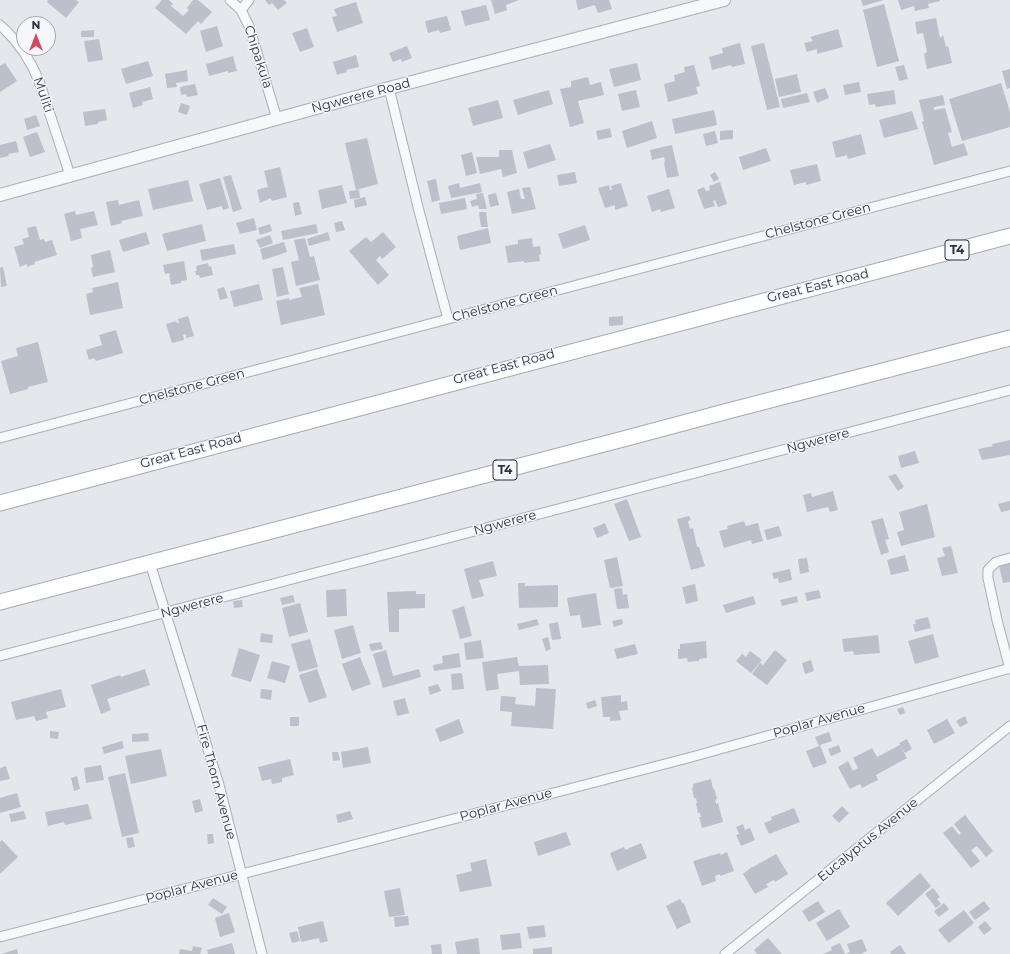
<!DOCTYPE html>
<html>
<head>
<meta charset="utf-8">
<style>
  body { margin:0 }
  #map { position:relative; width:1010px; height:954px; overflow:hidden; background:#e4e7ec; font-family:Montserrat,sans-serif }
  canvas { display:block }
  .north { position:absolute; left:16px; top:16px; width:40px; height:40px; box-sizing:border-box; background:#f4f6f9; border:1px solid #a4a8b1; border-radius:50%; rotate:0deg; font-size:11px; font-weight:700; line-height:16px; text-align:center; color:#2b3445 }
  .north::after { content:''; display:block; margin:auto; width:14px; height:18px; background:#d1495b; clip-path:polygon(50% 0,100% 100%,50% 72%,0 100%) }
</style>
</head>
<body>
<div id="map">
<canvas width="1010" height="954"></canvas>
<div class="north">N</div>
</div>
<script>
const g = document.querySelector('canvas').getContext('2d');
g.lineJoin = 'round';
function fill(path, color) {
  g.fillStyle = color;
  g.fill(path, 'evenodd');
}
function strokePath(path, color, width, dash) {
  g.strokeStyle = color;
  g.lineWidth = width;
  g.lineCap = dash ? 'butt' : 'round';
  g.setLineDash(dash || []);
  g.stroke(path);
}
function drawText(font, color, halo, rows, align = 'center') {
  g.font = font + ' Montserrat,sans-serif';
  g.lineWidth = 3;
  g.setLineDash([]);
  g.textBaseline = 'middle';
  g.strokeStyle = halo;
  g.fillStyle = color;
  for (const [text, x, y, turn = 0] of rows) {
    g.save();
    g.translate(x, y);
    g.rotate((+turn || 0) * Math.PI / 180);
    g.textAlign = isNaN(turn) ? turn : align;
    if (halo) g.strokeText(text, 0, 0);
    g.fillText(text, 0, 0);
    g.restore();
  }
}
fill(new Path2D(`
  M48,0H76L79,2L66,18L47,2Z
  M162,0H169L173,4L171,6L183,16L189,10L187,8L193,0H198L212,12L201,24L198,21L186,34L155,8Z
  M265,0H284L287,3L278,10L272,3L269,5Z
  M491,0H519L506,5L507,10L495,14Z
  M576,0H609L612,9L598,13L595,5L578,10Z
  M861,0H884L863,6Z
  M898,0H940V1L928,4L929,8L915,11L914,6L901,10Z
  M356,2L363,23L337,32L332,17L337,16L334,9Z
  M884,4L899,61L877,67L863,10Z
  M486,5L490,20L465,26L461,11Z
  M447,16L451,30L440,33L439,30L428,33L425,21Z
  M936,18L940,38L943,35L946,47L948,46L952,63L927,69L924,54L927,52L923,33L917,34L915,22Z
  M217,26L223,46L206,52L200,31Z
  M307,28L314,47L300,52L292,33Z
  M838,29L843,47L817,54V49L807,52L804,43L813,41L810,37Z
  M94,30V37H81V31Z
  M99,39L103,60L88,62L84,41Z
  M740,43L745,64L732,67L731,65L712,70L709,57L723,53L722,48Z
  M764,43L780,107L767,110L751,46Z
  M407,46L412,58L402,62L401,59L393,62L389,53Z
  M356,55L359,67L346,70L347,72L337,75L333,62Z
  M233,56L237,71L228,73V71L209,76L206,64Z
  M148,61L153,76L126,84L121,69Z
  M5,63L17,81L0,92V66Z
  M637,63L641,80L614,87L609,69Z
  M694,65L700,86L696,87L698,94L668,102L664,84L675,81L674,75L685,72L684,67Z
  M904,65L908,79L899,81L895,67Z
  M1010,69V88L1007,89L1002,71Z
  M187,70L188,81L176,83L177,87L167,88L165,74Z
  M797,74L801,92L779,97L775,79Z
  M588,77L590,85L601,82L604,95L578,101L584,123L570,127L560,89L571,87V81Z
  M859,82L861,92L845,95L843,85Z
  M1001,83L1010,112V127L962,141L949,99Z
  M195,84L198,95L187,97L186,94L181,95L180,87Z
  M150,87L153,99L142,102L143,105L133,108L129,93Z
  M825,88L829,98L817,103L813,92Z
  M549,90L553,104L518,115L513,100Z
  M636,90L640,107L622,111L618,94Z
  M894,90L896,104L876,107L875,104L869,105L867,94Z
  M807,93L810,102L783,108L781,99Z
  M943,95L945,105L934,107V110L945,108L952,132L948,133L952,147L964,143L968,155L934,165L922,122L924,121L919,100Z
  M498,100L503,118L473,126L468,108Z
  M181,103L190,106L187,115L178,112Z
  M105,109L107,120L98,122V124L85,126L83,112Z
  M714,110L717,125L675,134L672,119Z
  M912,111L918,129L884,138L879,120Z
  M36,115L40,126L27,130L24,119Z
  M652,121L657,138L627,148L622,131Z
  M610,128L612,137L598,140L596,131Z
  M733,130V139L720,140V131Z
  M715,131L718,143L706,146L703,134Z
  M37,132L45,152L30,157L23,137Z
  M861,134L866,154L848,159L847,155L836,158L832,142Z
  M367,138L378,184L356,190L345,143Z
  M16,141L19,152L8,154L9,156L0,158V145Z
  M550,144L556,160L528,169L523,152Z
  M672,145L679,176L667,178L664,163L665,162L664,157L652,160L650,150Z
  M766,148L771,161L743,170L739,157Z
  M499,150H512L517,173L503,177L501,169L480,174L476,157H499Z
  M472,152L477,173L466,176L461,155Z
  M817,164L821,181L806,185V182L794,185L790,170Z
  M280,167L287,197L272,201L271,198L260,203L257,190L268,187L264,171Z
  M575,172L577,183L559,186L557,175Z
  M715,172L719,179L714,182L710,175Z
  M231,175L242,209L233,212L223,177Z
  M220,178L229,208L223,210L222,206L207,210L199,184Z
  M436,179L440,200L432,202L427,181Z
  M188,180L193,201L153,210L148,189Z
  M720,182L727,204L718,207L715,200L713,201L715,206L704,209L697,190L704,187L706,191L710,190L709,186Z
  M459,183L460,188L480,183L482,192L451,198L448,186Z
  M621,183L628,206L615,210V205L605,208L598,188L609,185L610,190H612L611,186Z
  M342,185L347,203L322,209L318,190Z
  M530,187L536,209L512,214L507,192L519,189L521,199H525L522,188Z
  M669,189L675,208L661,212L660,209L652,212L647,196Z
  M359,190L360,198L350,199L349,191Z
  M483,193L487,209H479L478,205L472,207L470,201L477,199L476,194Z
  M496,193L499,205L490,207L488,195Z
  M365,197L367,205L355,208L354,200Z
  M465,198L467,209L441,214L439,203Z
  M118,200L119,205L139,200L143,216L121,221L122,223L111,226L106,202Z
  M299,202L302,214L295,216L293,203Z
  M75,211L76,215L94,211L98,225L80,229L82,238L71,241L64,214Z
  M479,212H486L488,227H481Z
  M254,218L257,230L240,234L236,223Z
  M342,221L345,230L336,232L334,223Z
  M202,224L206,241L167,251L162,234Z
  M270,224L272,231L260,235L258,228Z
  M316,224L318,233L283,240L281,231Z
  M585,225L590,240L563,249L558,234Z
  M36,226L40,240L44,239L45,242L52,240L57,255L34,262L35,264L27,267V264L20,267L14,247L24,244L22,239L29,237L27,228Z
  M488,228L491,243L460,250L457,236Z
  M146,232L150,244L123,252L119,240Z
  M328,232L330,240L309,246L307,239Z
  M383,232L396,247L382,259L380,256L376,260L389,275L378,285L349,251L366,237L371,242Z
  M270,235L273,243L260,248L256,240Z
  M305,238L310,257L305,258L314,256L320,280L296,286L291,262L299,260L294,240Z
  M532,238L533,247L540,246L541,254L539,255L540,261L524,263V261L508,263L505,246L518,244V240Z
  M284,242L287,252L263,260L260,249Z
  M234,244L236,254L202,261L200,250Z
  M110,250L115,272L93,277L91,268L93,267L91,255Z
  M184,261L187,280L181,281V283L171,285L169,273L165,274L163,265Z
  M208,263L209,267L211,266L213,275L200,278L199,275H196L195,271H197L196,266Z
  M3,267L7,286L1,287L0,268Z
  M283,267L289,294L277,297L272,269Z
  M118,282L123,308L90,315L86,294L93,292L92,288Z
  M259,284L263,300L234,307L230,291Z
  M318,284L325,315L281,325L276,301L289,298V300L302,297L299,288Z
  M224,287L228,298L220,300L217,289Z
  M188,316L194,336L186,338V334L183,335L184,340L172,343L166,324L176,321L177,323H179L178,319Z
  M623,316V325L609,326V317Z
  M116,330L123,353L96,361L94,358L89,360L86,350L102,345L99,335Z
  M38,342L48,382L28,387V389L10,394L1,361L18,356L16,348Z
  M1010,440V455L982,460L978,449L993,446L992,444Z
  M915,451L919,463L901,468L898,456Z
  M896,474L904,487L898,491L888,476Z
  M833,491L838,510L830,512L828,507L807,512L803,495L811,493L812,497Z
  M627,499L641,537L629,541L614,504Z
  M1010,501V510L1001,512L998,504Z
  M927,504L935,537L901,546L897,532L904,530L899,512Z
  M689,516L691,520L688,521L690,529L693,528L697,547H699L705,566L691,570L677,519Z
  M883,518L889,539L885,540L889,552L881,555L871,521Z
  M744,521L746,526L758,523L763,541L752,544L751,540L724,548L719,531L728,529L727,526Z
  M605,523L609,533L597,538L593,528Z
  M779,526L782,536L767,540L764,530Z
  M951,546L958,573L942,576L937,558L945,556L942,548Z
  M905,555L909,571L891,575L887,560Z
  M617,557L623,586L610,588L604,560Z
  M807,558L809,572L800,574L798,559Z
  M493,561L497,576L479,580L484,596L472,599L464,569Z
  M1010,563V582L1003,583L999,566Z
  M790,569L792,580L779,583L778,578L774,579L772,573Z
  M518,583H525V586L558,585V607L519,608Z
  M695,584L698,601L686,604L682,587Z
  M622,588L623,595L627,594L629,608L617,609L614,589Z
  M346,589L347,616L327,617L326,590Z
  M819,590L821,598L807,601L805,593Z
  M416,591V594H425V608L399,609V632H389L387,592Z
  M596,593L601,625L582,628L580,615L570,616L567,598Z
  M293,595L295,602L282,605L280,598Z
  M753,596L756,604L726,613L723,605Z
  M797,596L798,602L782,606L780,600Z
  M242,600L243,607L234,608L233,601Z
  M300,603L308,632L289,637L282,608Z
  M464,606L472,636L460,639L452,610Z
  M928,617L931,628L915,632L913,624H916L915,620Z
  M537,619L539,625L519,630L517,624Z
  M622,619L623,624L614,627L612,621Z
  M558,622L561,639L552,640L549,624Z
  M353,625L361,653L342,659L334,630Z
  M261,633L273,635L272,643L260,642Z
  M933,634L939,657L915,664L908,641Z
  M878,635L880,653L854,655L853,651L844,652L842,639Z
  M548,637L551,649L546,651L542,639Z
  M310,639L318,667L299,672L291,644Z
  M481,640L484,658L466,660L464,643Z
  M706,641L707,658L699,659V661L688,662L687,658L678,659V649H680V644Z
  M381,642L383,649L371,651L369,644Z
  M635,644L638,654L617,659L614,649Z
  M239,648L260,655L251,682L231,676Z
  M386,650L393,676L419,669L421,677L383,688L373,654Z
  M775,650L787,660L767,685L752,674L760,663L763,665Z
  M750,651L762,660L751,673L736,661L742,654L746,657Z
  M459,653L461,667L434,671L433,665L443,663L442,656Z
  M360,657L371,684L352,691L342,664Z
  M517,657L519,666L548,665L549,684L520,685L519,671L497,674L499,689L486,691L482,662Z
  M811,660L814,671L805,674L802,663Z
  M272,661L290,666L285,683L267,678Z
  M145,669L150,685L107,699L111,710L101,714L91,685L120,675L121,677Z
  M317,669L327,697L309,703L299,675Z
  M462,673L464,689L452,690L451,674Z
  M438,684L441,691L430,695L428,687Z
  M536,688L556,689L553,729L511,726L512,712L500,711L501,696L516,697L515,704L535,706Z
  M61,689L66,707L46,712L48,718L36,721L34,716L16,720L11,702Z
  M261,689L272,690L271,700L260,698Z
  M621,695V702L627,701L628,710L619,711L621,720L610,721V717H603L601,697Z
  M405,698L409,713L397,716L393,701Z
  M595,700L597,706L588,709L586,703Z
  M903,707L905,713L900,715L897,709Z
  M965,716L968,723L960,727L956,721Z
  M290,717H299V726H290Z
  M459,719L464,733L440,742L435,729Z
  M947,719L955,733L934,744L927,730Z
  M50,731L59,732L58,739L50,738Z
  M829,732L832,741L820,745L827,763L813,768L806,751L819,746L815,737Z
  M148,733L149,741L132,742V734Z
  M907,739L912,749L905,753L899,743Z
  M122,741L124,748L104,754L102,747Z
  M839,745L841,752L831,756L828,749Z
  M900,745L907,758L876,775L878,780L862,788L860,784L850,789L838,767L848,761L853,771L858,768L853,758L872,748L877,757Z
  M368,747L371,763L343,768L341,752Z
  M161,749L167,776L131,784L125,756Z
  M332,752H338L340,760L333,761Z
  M290,759L294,775L282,778V782L272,784L271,779L262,781L258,767Z
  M101,765L104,780L86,783L84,768Z
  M6,766L10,779L0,781V768Z
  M125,773L139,833L122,837L108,777Z
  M77,776L80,789L74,791L71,778Z
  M711,779L713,789L714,788L717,799L715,800L716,804L718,803L723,822L702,828L699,817H701L700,813H698L696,803H697L696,798H694L692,788L693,787V784Z
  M17,793L21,807L0,813V798Z
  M200,799L203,811L195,813L192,801Z
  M88,804L92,819L65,825L64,822L48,826L45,812Z
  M842,806L849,813L839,823L832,816Z
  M794,808L800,822L769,834L764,823L772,820L771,817Z
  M24,811L26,819L11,822L9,814Z
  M350,811L353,819L338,823L336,815Z
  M965,815L993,851L986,857L977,846L971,850L980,861L971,868L943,833L952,826L959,835L961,833L954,824Z
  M743,824L745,830L750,828L755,840L741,846L736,835L739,834L736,827Z
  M566,832L571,845L538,856L534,842Z
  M207,834H213L214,843L208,844Z
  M133,837L135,847L128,848L126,838Z
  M2,840L18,857L0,874V842Z
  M641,843L647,858L617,871L610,853L624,847L625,850Z
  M727,852L734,871L720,876V874L715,876L716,881L702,886L693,861L720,853L721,855Z
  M776,854L788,874L775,882L774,880L766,884L768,887L755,894L743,874L752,867H753Z
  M486,859L492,886L460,892L456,875L472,871L470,863Z
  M920,873L931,886L898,916L886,903Z
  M400,888L405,915L389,917L384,891Z
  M933,888L940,897L937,899L941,904L936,908L925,894Z
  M213,898L227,907L222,914L208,905Z
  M680,899L683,904L684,903L691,922L677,929L666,906Z
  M818,901L825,912L809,922L802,911Z
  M984,901L990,909L975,920L969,912Z
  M944,903L949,909L939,917L934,911Z
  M839,909L850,927L827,941L816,923Z
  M964,910L974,923L949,943L938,930Z
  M229,913L235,932L220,937L215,918Z
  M408,916L409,925L395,927L394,917Z
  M323,921L328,941L320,943L319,938L301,942L298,927Z
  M985,921L992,929L984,935L978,927Z
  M544,925L546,937L529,939L527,927Z
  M297,931L300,941L292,943L289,933Z
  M520,933L522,948L502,950L500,935Z
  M478,938L480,954H457L455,942Z
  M768,938L782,954H757L754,950Z
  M862,939L867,951L861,954H823L832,950L831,947L840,943L845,954L850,952L847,944Z
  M232,943L235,954H208L207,950Z
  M441,944L442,954H432L431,945Z
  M900,945L906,954H891L890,952Z
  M193,946L202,948L200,954H179L180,949L192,951Z
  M552,947V954H533V949Z
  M17,949L18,954H1Z`), '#bbc0ca');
const minor = new Path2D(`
  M230,0L241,10L249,26L277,119
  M241,10L249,0
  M0,25C18,41 30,59 39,81L70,175
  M389,88L419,211L448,319
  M0,438L448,319L1010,171
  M150,563L219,785L262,954
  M0,656L1010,390
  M1010,669L997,620L988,578V570L996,562L1010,558
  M0,937L688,758L1010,668
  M725,954L1010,726`);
const tertiary = new Path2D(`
  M0,195L389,88L724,0`);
const primary = new Path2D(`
  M0,503C336,411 673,323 1010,236
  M0,602L627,438L728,411L1010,338`);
strokePath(minor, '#a9aeb7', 11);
strokePath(tertiary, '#a9aeb7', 14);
strokePath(primary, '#a3abb8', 17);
strokePath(minor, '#f7f8fa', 9);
strokePath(tertiary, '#f7f8fa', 12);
strokePath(primary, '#fff', 15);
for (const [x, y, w] of [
  [957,250,24],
  [505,470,24]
]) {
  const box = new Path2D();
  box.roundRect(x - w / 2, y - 10, w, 20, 3);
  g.fillStyle = '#f4f6f9';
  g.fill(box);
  strokePath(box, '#2b3445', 1);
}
drawText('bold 12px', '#2b3445', null, [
  ["T4",957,250],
  ["T4",505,470]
]);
drawText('13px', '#2b3445', '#f4f6f9', [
  ["Chipakula",258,57,72],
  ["Muliti",43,95,71],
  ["Ngwerere Road",361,96,-15],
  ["Chelstone Green",818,221,-15],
  ["Great East Road",818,286,-14],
  ["Chelstone Green",505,304,-15],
  ["Great East Road",504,367,-15],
  ["Chelstone Green",192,387,-15],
  ["Ngwerere",818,441,-15],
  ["Great East Road",191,451,-15],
  ["Ngwerere",505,523,-15],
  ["Ngwerere",192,606,-15],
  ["Poplar Avenue",819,721,-16],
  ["Fire Thorn Avenue",216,782,75],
  ["Poplar Avenue",506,805,-15],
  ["Eucalyptus Avenue",868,840,-39],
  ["Poplar Avenue",192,887,-15]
]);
</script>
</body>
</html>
